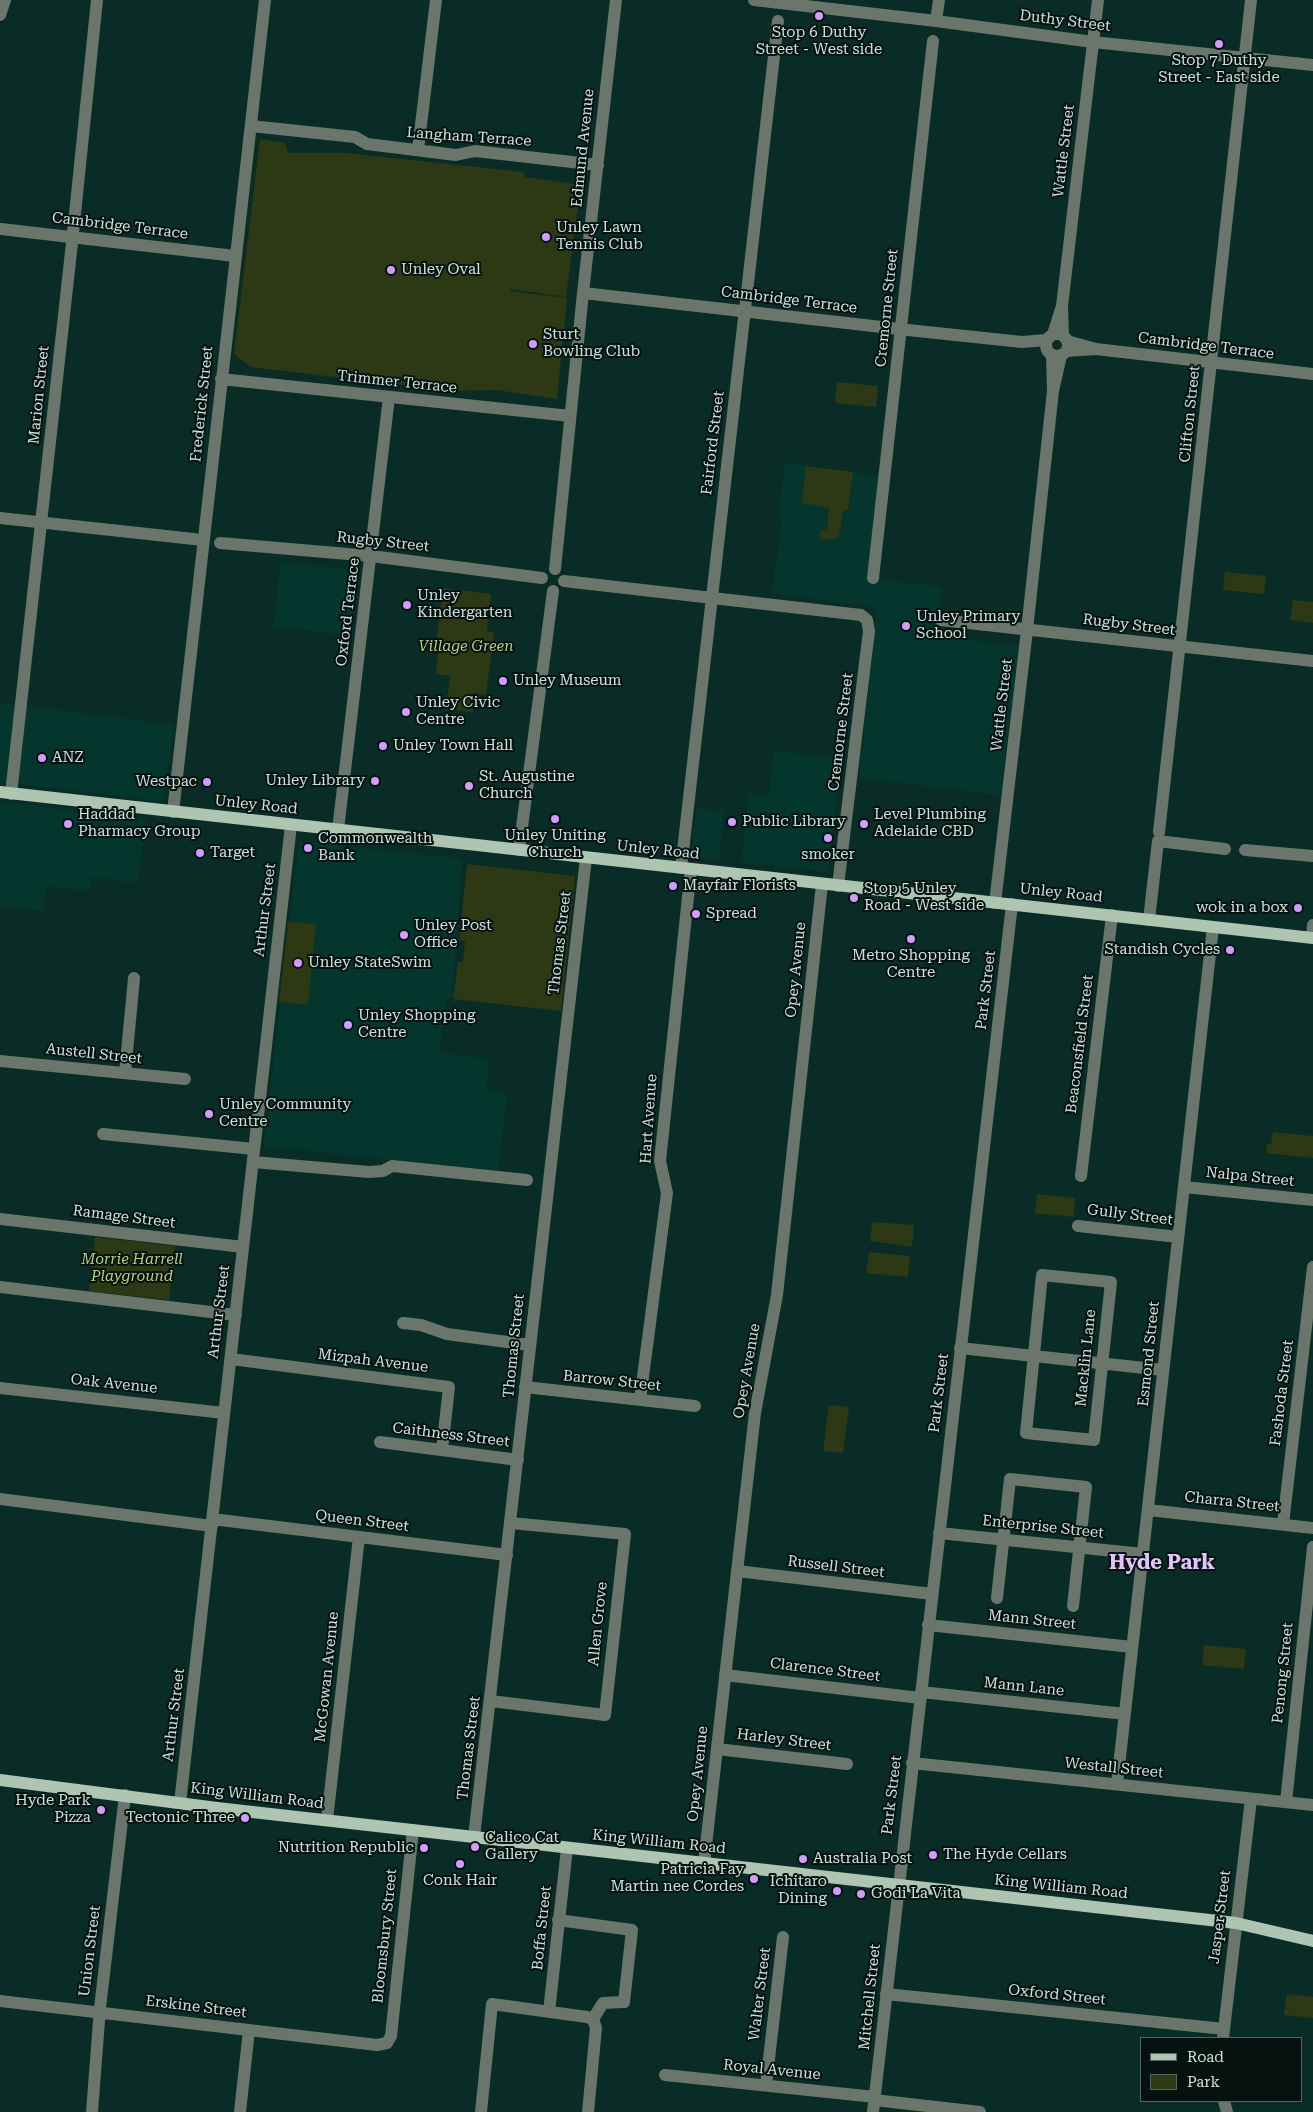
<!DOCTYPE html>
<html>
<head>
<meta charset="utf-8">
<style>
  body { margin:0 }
  #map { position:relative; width:1313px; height:2112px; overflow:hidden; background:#092d26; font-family:"Roboto Serif",serif }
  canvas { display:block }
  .legend { position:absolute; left:1140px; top:2037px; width:162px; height:65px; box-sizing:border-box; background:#05120f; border:1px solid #556561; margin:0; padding:6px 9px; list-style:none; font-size:15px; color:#cee1dc }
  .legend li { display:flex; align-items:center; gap:10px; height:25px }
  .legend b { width:25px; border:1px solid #556561 }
</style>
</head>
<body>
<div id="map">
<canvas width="1313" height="2112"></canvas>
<ul class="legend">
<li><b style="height:6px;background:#aec5b2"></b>Road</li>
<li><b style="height:14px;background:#2d3815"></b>Park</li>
</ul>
</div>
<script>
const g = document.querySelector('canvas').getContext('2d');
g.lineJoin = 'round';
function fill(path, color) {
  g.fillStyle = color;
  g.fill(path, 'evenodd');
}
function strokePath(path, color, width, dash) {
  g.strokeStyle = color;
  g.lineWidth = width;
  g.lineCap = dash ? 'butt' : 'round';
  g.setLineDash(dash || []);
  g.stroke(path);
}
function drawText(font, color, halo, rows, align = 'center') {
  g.font = font + ' "Roboto Serif",serif';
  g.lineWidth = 4;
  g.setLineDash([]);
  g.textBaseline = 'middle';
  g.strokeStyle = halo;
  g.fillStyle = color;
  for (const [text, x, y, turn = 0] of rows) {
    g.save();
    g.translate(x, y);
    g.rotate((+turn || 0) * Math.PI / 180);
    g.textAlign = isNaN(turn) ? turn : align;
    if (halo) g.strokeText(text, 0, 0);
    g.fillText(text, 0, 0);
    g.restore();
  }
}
fill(new Path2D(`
  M785,463L879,476L868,578L942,587L936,636L1019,646L1000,795L859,778L876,616L873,610L866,605L772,594L782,518L778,517Z
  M280,562L357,570L350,635L274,627Z
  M0,703L174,725L163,801L0,782Z
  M774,751L841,759L828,872L759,864V866L741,862L749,794L769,796Z
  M0,802L146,819L138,883L92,877L90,891L46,886L43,911L0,906Z
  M697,808L724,811L719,860L691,857Z
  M299,841L462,859L452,998L446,997L439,1053L489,1059L486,1090L507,1094L498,1171L264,1146Z`), '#05362d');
fill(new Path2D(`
  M260,139L285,143L288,153H346L523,172L525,177L581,185L566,297L511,289L510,291L567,298L557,399L497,390L452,391L251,367L234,354Z
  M837,382L878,386L876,407L835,403Z
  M806,466L853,472L848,510H843L839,536L835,539L819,540L821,529L827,530L829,508L802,503Z
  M1225,572L1266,576L1264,594L1223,590Z
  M443,588L491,594L487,631L494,632L486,695L475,693L473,712L446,709L450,676L436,674L439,646L436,645Z
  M1293,600L1313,602V623L1290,620Z
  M467,864L575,876L561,1011L453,999L458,962H463L465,941L459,940Z
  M288,922L316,924L308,1005L279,1002Z
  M1273,1132L1313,1136V1158L1266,1153L1267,1144H1271Z
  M1037,1194L1075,1198L1074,1217L1035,1213Z
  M874,1222L914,1225L912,1247L870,1241L872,1224Z
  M95,1237L175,1246L169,1300L89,1291Z
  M869,1252L910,1256L908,1277L866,1273Z
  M829,1405L849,1407L843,1453L823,1451Z
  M1204,1645L1246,1649L1244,1669L1202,1665Z
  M1287,1994L1313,1997V2018L1284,2015Z`), '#2d3815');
strokePath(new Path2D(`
  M754,0L936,21L1093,42L1313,65
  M0,15L5,0
  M936,21L939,0
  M251,126L355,137L367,144L456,155L475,151L598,165
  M418,150L436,0
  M1,229L235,256
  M583,293L908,330L1022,342L1046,340
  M1062,306L1098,0
  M1046 345a11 11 0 1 1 22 0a11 11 0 1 1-22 0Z
  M1053,334L1062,306L1063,335
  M1096,349L1313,374
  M1067,351L1096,349L1067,341
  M1052,356L1053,391L1061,356
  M221,379L570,416
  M0,518L203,540
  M220,543L371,556L542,578
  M555,569L583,293L616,0
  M873,578L933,41
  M564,581L861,615L867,620L869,631L866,655L838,886
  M941,620L1313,661
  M11,794L72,243L97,0
  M173,812L265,0
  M338,830L389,397
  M1159,832L1251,0
  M519,850L553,591
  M1245,850L1313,856
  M681,868L778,21
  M995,903L1027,630L1053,391
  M1149,920L1158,841L1225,849
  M1312,937L1313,925
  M0,1061L185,1079
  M125,1073L134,978
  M103,1134L254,1149
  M253,1162L369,1172L383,1171L392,1166L527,1180
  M1081,1176L1112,915
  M1184,1187L1313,1200
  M0,1219L243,1247
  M1078,1226L1178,1237
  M1042,1275L1111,1282L1094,1440L1026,1433Z
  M0,1287L236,1315
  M403,1323L421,1325L447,1334L530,1345
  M960,1348L1163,1370
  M231,1359L449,1387L442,1450
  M525,1387L695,1406
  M0,1388L224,1413
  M640,1400L667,1193L660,1161L691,869
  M380,1442L518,1460
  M0,1499L212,1526
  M1148,1510L1313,1528
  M212,1519L507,1555
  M1283,1524L1313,1267
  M939,1533L1143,1554
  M737,1571L932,1594
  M997,1598L1010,1479L1086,1487L1073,1606
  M928,1625L1132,1647
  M725,1675L920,1698
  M921,1692L1125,1714
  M491,1701L605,1715L625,1534L511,1523
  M717,1749L847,1764
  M912,1763L1313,1805
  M1117,1784L1213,927
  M1286,1802L1313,1547
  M180,1803L291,825
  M327,1820L359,1537
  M474,1837L586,858
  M704,1863L755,1413L777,1295L822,884
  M558,1920L632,1930L624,2002L603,2003L593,2019
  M886,1994L1224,2029
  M0,2001L377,2045L387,2043L391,2036L413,1830
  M549,2012L567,1848
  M1223,2038L1251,1799
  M665,2075L875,2097
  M766,2085L783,1937
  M874,2100L980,2112
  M1224,2101L1227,2112
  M92,2112L100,2008L125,1795
  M240,2112L249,2030
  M481,2112L492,2004L587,2017L593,2019L596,2028L588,2112
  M873,2112L1012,904`), '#6a756c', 12);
strokePath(new Path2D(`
  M0,792L1313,938
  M0,1780L217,1808L1236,1923L1313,1941`), '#aec5b2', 12);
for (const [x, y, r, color] of [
  [819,16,5,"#d39cfc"],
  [1219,44,5,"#d39cfc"],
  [546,237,5,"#d39cfc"],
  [391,270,5,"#d39cfc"],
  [533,344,5,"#d39cfc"],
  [407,605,5,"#d39cfc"],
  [906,626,5,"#d39cfc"],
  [503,681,5,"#d39cfc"],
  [406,712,5,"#d39cfc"],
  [383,746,5,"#d39cfc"],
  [42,758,5,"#d39cfc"],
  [375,781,5,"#d39cfc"],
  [207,782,5,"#d39cfc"],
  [469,786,5,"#d39cfc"],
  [555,819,5,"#d39cfc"],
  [732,822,5,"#d39cfc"],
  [68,824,5,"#d39cfc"],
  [864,824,5,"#d39cfc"],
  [828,838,5,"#d39cfc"],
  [308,848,5,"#d39cfc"],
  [200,853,5,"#d39cfc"],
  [673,886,5,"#d39cfc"],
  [854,898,5,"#d39cfc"],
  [1298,908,5,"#d39cfc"],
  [696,914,5,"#d39cfc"],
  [404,935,5,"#d39cfc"],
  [911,939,5,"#d39cfc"],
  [1230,950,5,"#d39cfc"],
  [298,963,5,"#d39cfc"],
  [348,1025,5,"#d39cfc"],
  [209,1114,5,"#d39cfc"],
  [101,1810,5,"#d39cfc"],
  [245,1818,5,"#d39cfc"],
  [475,1847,5,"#d39cfc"],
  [424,1848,5,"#d39cfc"],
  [933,1855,5,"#d39cfc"],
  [803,1859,5,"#d39cfc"],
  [460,1864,5,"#d39cfc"],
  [754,1879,5,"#d39cfc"],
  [837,1891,5,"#d39cfc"],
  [861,1894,5,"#d39cfc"]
]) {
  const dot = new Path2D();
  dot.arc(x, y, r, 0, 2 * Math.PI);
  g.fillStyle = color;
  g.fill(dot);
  strokePath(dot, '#05120f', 2);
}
drawText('15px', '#cee1dc', '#05120f', [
  ["Duthy Street",1065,21,7],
  ["Langham Terrace",469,137,4],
  ["Edmund Avenue",583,148,-84],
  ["Wattle Street",1064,151,-83],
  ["Cambridge Terrace",120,226,7],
  ["Cambridge Terrace",789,300,7],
  ["Cremorne Street",887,308,-84],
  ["Cambridge Terrace",1206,346,7],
  ["Trimmer Terrace",397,382,6],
  ["Marion Street",39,395,-84],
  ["Frederick Street",202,404,-84],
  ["Clifton Street",1190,414,-84],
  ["Fairford Street",713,443,-83],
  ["Rugby Street",383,542,6],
  ["Oxford Terrace",348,612,-83],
  ["Rugby Street",1129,625,7],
  ["Wattle Street",1002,705,-83],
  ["Cremorne Street",841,732,-83],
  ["Unley Road",256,805,6],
  ["Unley Road",658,850,6],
  ["Unley Road",1061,893,6],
  ["Arthur Street",265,910,-83],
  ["Thomas Street",560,943,-83],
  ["Opey Avenue",796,970,-84],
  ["Park Street",986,990,-83],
  ["Beaconsfield Street",1080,1044,-83],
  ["Austell Street",94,1054,6],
  ["Hart Avenue",649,1119,-86],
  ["Nalpa Street",1250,1177,6],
  ["Gully Street",1130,1215,7],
  ["Ramage Street",124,1217,7],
  ["Arthur Street",219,1312,-83],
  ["Thomas Street",514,1346,-84],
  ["Esmond Street",1149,1354,-84],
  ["Macklin Lane",1086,1358,-84],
  ["Mizpah Avenue",373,1361,7],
  ["Opey Avenue",747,1371,-80],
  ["Barrow Street",612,1381,6],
  ["Oak Avenue",114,1384,6],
  ["Park Street",939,1393,-83],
  ["Fashoda Street",1282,1393,-83],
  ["Caithness Street",451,1435,7],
  ["Charra Street",1232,1502,6],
  ["Queen Street",362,1521,7],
  ["Enterprise Street",1043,1527,6],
  ["Russell Street",836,1567,7],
  ["Mann Street",1032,1620,6],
  ["Allen Grove",598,1624,-84],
  ["Clarence Street",825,1670,7],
  ["Penong Street",1283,1673,-84],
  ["McGowan Avenue",327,1677,-84],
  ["Mann Lane",1024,1687,6],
  ["Arthur Street",174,1715,-83],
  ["Harley Street",784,1740,7],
  ["Thomas Street",469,1748,-83],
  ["Westall Street",1114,1768,6],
  ["Opey Avenue",698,1774,-84],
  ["Park Street",892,1795,-83],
  ["King William Road",257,1796,7],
  ["King William Road",659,1842,6],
  ["King William Road",1061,1887,6],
  ["Jasper Street",1220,1917,-83],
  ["Boffa Street",542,1928,-84],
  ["Bloomsbury Street",385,1936,-84],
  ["Union Street",90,1951,-83],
  ["Walter Street",760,1994,-83],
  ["Oxford Street",1057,1995,6],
  ["Mitchell Street",870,1997,-84],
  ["Erskine Street",196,2007,7],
  ["Royal Avenue",772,2070,6]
]);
drawText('15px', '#cee1dc', '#05120f', [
  ["Stop 6 Duthy",819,33,"center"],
  ["Street - West side",819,50,"center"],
  ["Stop 7 Duthy",1219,61,"center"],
  ["Street - East side",1219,78,"center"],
  ["Unley Lawn",556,228],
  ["Tennis Club",556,245],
  ["Unley Oval",401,270],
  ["Sturt",543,335],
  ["Bowling Club",543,352],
  ["Unley",417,596],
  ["Kindergarten",417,613],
  ["Unley Primary",916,617],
  ["School",916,634],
  ["Unley Museum",513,681],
  ["Unley Civic",416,703],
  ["Centre",416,720],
  ["Unley Town Hall",393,746],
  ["ANZ",52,758],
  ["St. Augustine",479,777],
  ["Church",479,794],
  ["Unley Library",365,781,"right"],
  ["Westpac",197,782,"right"],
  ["Haddad",78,815],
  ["Pharmacy Group",78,832],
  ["Level Plumbing",874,815],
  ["Adelaide CBD",874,832],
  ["Public Library",742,822],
  ["Unley Uniting",555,836,"center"],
  ["Church",555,853,"center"],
  ["Commonwealth",318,839],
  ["Bank",318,856],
  ["Target",210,853],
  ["smoker",828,855,"center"],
  ["Mayfair Florists",683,886],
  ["Stop 5 Unley",864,889],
  ["Road - West side",864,906],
  ["wok in a box",1288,908,"right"],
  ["Spread",706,914],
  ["Unley Post",414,926],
  ["Office",414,943],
  ["Standish Cycles",1220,950,"right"],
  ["Metro Shopping",911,956,"center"],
  ["Centre",911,973,"center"],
  ["Unley StateSwim",308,963],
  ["Unley Shopping",358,1016],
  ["Centre",358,1033],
  ["Unley Community",219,1105],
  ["Centre",219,1122],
  ["Hyde Park",91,1801,"right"],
  ["Pizza",91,1818,"right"],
  ["Tectonic Three",235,1818,"right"],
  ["Calico Cat",485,1838],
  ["Gallery",485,1855],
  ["Nutrition Republic",414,1848,"right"],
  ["The Hyde Cellars",943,1855],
  ["Australia Post",813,1859],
  ["Patricia Fay",744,1870,"right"],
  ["Martin nee Cordes",744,1887,"right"],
  ["Conk Hair",460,1881,"center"],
  ["Ichitaro",827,1882,"right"],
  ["Dining",827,1899,"right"],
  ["Godi La Vita",871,1894]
], 'left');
drawText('italic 15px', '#b7d183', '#05120f', [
  ["Village Green",466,647],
  ["Morrie Harrell",132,1260],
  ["Playground",132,1277]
]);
drawText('bold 20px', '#e1c3f9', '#05120f', [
  ["Hyde Park",1162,1563]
]);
</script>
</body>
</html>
